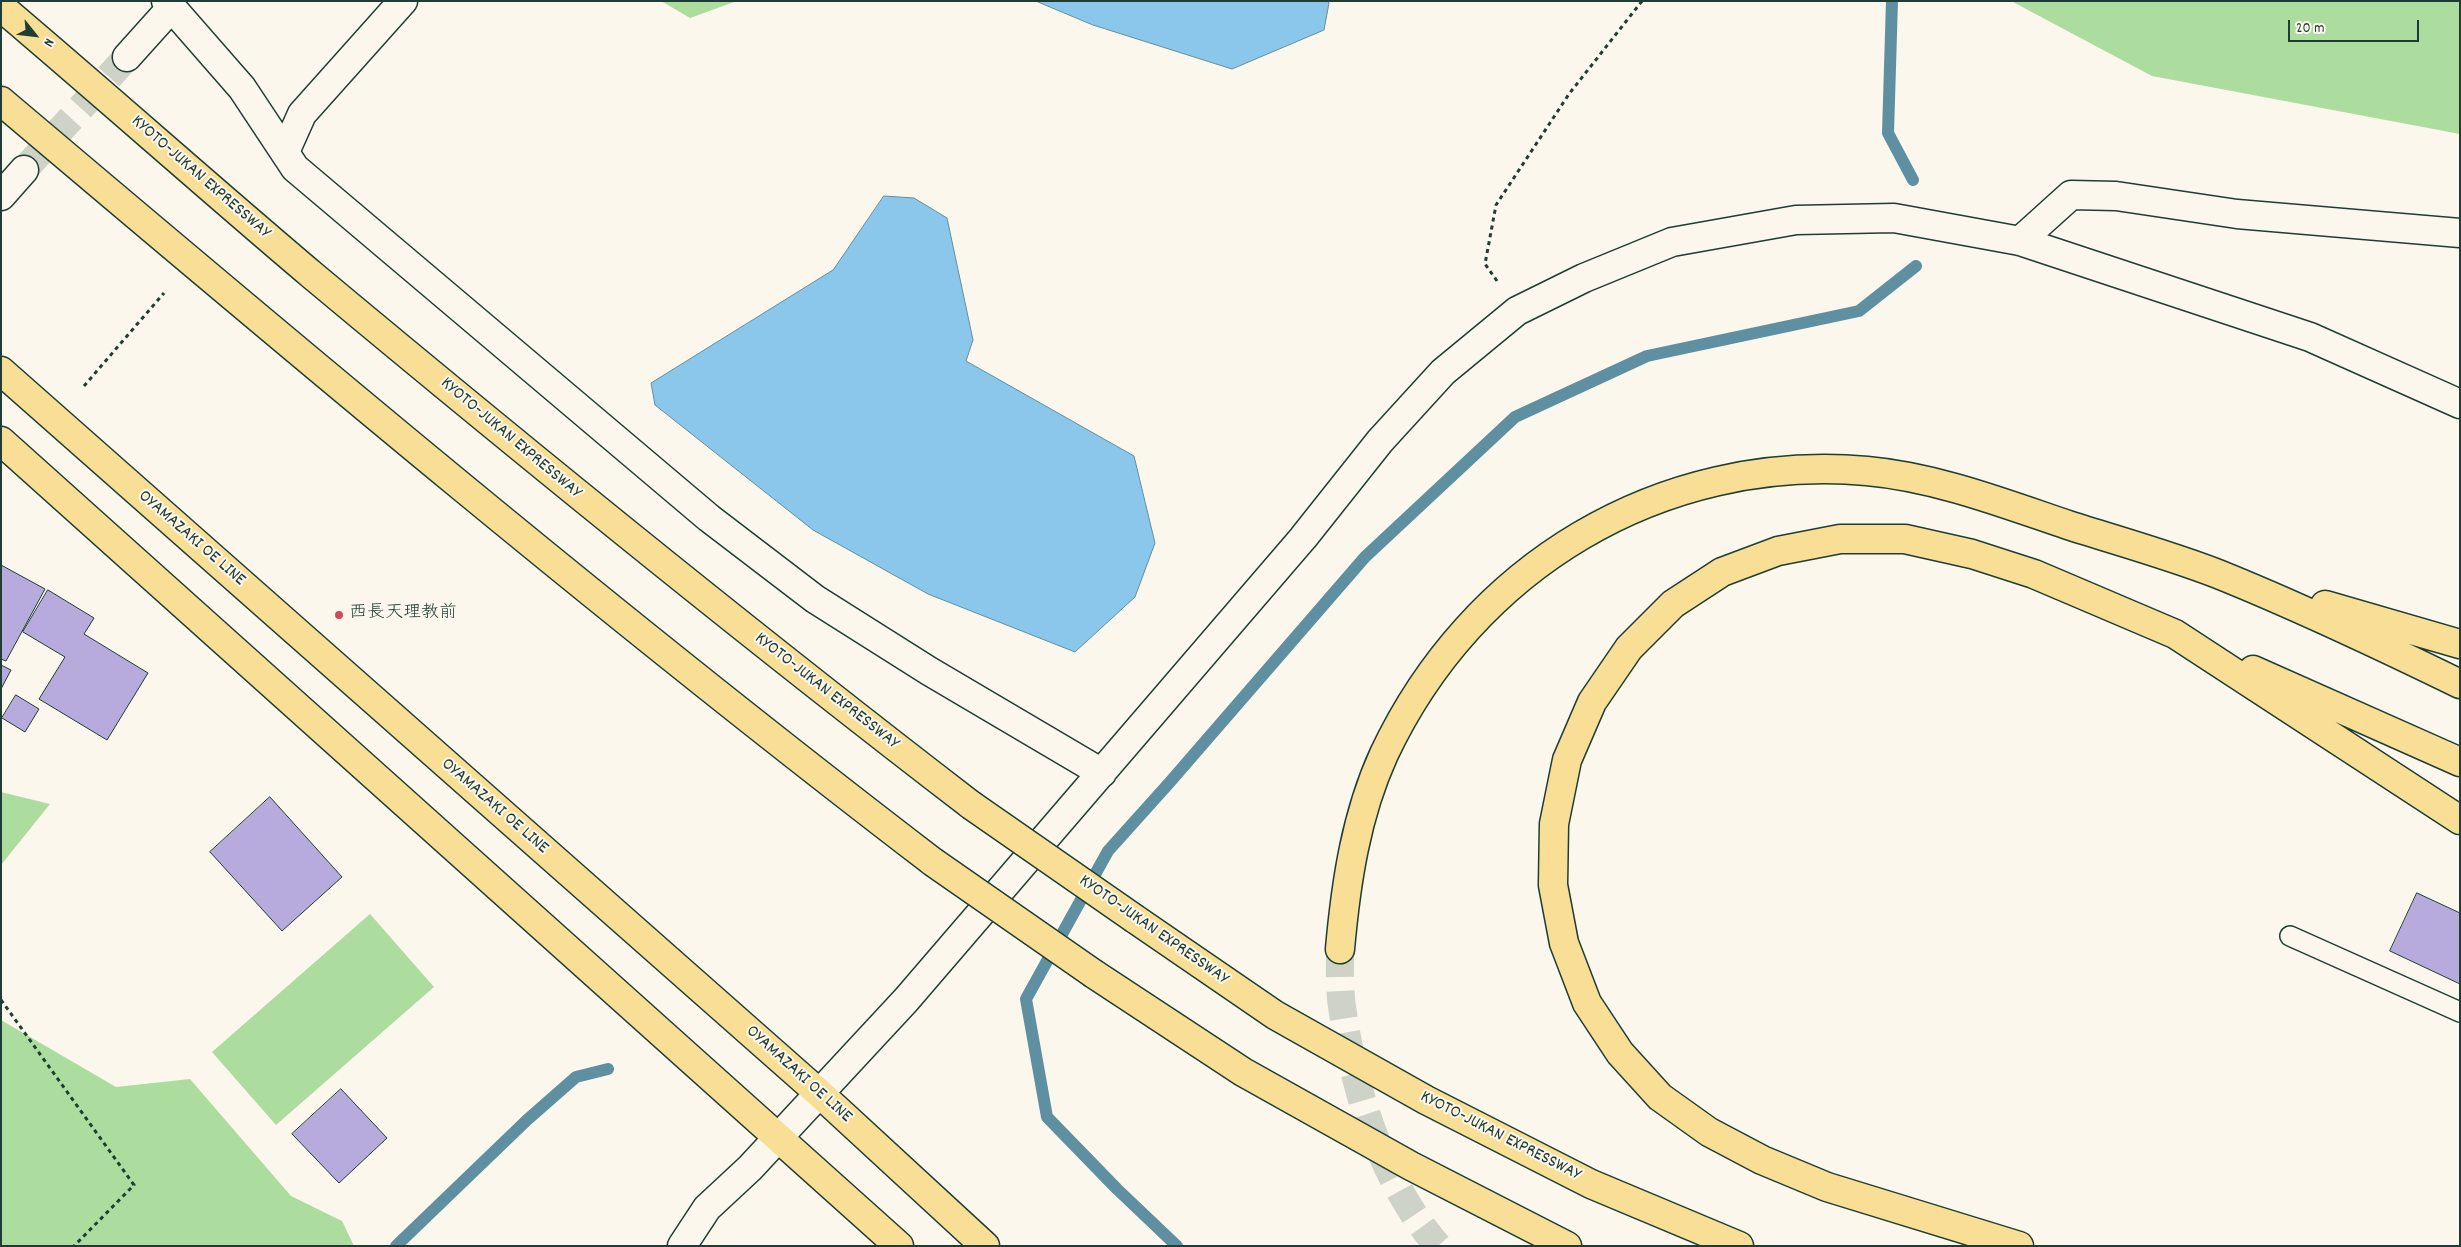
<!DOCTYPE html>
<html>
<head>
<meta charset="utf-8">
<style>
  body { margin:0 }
  #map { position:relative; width:2461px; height:1247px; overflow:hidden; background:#fbf7ec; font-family:Dekko,sans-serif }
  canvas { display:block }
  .frame { position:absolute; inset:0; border:2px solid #1f3d34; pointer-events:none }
  .north { position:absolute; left:10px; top:10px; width:50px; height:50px; -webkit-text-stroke:4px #fbf7ec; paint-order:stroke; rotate:119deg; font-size:14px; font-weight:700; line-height:20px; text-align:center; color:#1f3d34 }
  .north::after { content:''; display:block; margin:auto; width:18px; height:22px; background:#1f3d34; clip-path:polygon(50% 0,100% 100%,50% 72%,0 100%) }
  .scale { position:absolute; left:2288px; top:20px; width:131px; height:22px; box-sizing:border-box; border:2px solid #1f3d34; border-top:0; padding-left:6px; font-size:15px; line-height:18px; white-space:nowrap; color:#1f3d34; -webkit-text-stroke:4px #fbf7ec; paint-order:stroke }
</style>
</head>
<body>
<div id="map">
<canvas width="2461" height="1247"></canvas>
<div class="frame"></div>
<div class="north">N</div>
<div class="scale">20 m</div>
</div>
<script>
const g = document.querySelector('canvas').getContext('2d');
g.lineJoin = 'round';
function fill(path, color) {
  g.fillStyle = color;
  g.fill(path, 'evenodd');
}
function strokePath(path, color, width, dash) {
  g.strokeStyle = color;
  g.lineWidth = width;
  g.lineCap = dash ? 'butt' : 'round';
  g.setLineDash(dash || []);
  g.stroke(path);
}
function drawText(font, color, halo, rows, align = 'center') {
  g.font = font + ' Dekko,"Klee One",sans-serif';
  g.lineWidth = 4;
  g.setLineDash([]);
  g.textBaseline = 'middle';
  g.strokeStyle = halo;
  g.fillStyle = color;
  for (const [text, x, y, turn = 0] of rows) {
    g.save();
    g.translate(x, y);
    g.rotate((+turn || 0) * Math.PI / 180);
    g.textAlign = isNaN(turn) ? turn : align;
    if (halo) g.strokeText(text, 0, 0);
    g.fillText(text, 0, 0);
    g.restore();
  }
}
fill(new Path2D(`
  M661,1H737L690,18Z
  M2011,1H2460V134L2152,76Z
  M1,792L50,804L1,865Z
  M370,914L434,987L276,1125L212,1052Z
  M1,1020L116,1087L190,1079L291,1196L342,1221L354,1246H1Z`), '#acdd9e');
const water = new Path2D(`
  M1036,1H1327L1329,3L1324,30L1232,69L1093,25Z
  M884,196L914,198L947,218L973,340L966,361L1134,456L1155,543L1135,597L1075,652L928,594L813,530L655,405L651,383L833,270Z`);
fill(water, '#8ac7ea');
strokePath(water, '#5f90a1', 1);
strokePath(new Path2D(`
  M1892,1L1888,133L1913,180
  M396,1246L527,1120L576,1077L608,1069
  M1177,1246L1117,1189L1047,1117L1026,999L1108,851L1170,782L1365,557L1515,417L1647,356L1859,311L1916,266`), '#5f90a1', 12);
const building = new Path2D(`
  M1,565L45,589L6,661L1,659Z
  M48,590L94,618L84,634L148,673L107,740L39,699L65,657L23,632Z
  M1,665L11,670L1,689Z
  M16,695L39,709L25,732L2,718Z
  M270,797L342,877L282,931L210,852Z
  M2417,893L2460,913V984L2390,951Z
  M341,1089L387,1138L339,1183L292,1134Z`);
fill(building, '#b6abdc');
strokePath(building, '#1f3d34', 1);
strokePath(new Path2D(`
  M24,170L127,57`), '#cfd2c7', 28, [28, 14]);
strokePath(new Path2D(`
  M1340,949C1340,970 1339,992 1343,1013C1355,1094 1383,1183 1438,1246`), '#cfd2c7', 28, [28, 14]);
const service = new Path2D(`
  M2290,936L2460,1012`);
const minor = new Path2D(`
  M166,1L242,88L295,168L709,518L815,599L929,671L1102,773
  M127,57L172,7
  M285,152L302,114L403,1
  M1,196L24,170
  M2020,241L2071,195L2116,196L2237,214L2460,233
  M682,1246L707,1208L750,1168L906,1000L1303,538L1380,441L1443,372L1517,311L1584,278L1672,242L1796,220L1894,218L2020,241L2310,337L2460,404`);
const primary = new Path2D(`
  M1,371L819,1093L985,1246
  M1,441L899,1246`);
const motorway = new Path2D(`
  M1,7C106,96 208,187 312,275C529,456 747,633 971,805
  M1,101C307,360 614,618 933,862
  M2325,605L2460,644
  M2253,670L2460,762
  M1135,919L1275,1015L1426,1100L1591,1184L1739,1246
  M1340,949C1346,882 1356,815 1384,754C1472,567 1660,453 1867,471C1935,477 2003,503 2068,525C2118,541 2169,555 2218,574C2300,607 2380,645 2460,684
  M1094,974L1243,1072L1411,1166L1567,1246
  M2019,1246L1827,1187L1762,1160L1709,1132L1660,1097L1620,1053L1587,1003L1564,943L1553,885L1554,824L1567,760L1592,702L1629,648L1673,604L1722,572L1778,551L1840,539H1905L1972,554L2034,574L2175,634L2460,820`);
strokePath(service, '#1f3d34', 22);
strokePath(minor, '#1f3d34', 31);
strokePath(primary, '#1f3d34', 31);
strokePath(motorway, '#1f3d34', 31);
strokePath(new Path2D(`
  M1497,281L1485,264L1496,205L1569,94L1642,1
  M84,386L164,293
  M1,1000L134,1185L74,1246`), '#1f3d34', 3, [4, 4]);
strokePath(service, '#fbf7ec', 19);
strokePath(minor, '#fbf7ec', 28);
strokePath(primary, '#f9df96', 28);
strokePath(motorway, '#f9df96', 28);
const motorwayBridge = new Path2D(`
  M971,805L1135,919
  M933,862L1094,974`);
strokePath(motorwayBridge, '#1f3d34', 31, []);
strokePath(motorwayBridge, '#f9df96', 28);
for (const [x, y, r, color] of [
  [339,615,5,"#d1495b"]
]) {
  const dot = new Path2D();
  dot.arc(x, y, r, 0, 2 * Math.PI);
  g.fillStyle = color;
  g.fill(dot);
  strokePath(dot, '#fbf7ec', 2);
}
drawText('18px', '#1f3d34', '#fbf7ec', [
  ["KYOTO-JUKAN EXPRESSWAY",200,178,41],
  ["KYOTO-JUKAN EXPRESSWAY",510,439,40],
  ["OYAMAZAKI OE LINE",191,539,41],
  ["KYOTO-JUKAN EXPRESSWAY",826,692,38],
  ["OYAMAZAKI OE LINE",494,807,41],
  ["KYOTO-JUKAN EXPRESSWAY",1153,931,35],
  ["OYAMAZAKI OE LINE",798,1075,42],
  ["KYOTO-JUKAN EXPRESSWAY",1500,1137,27]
]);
drawText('18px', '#1f3d34', '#fbf7ec', [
  ["西長天理教前",349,615]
], 'left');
</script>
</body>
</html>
